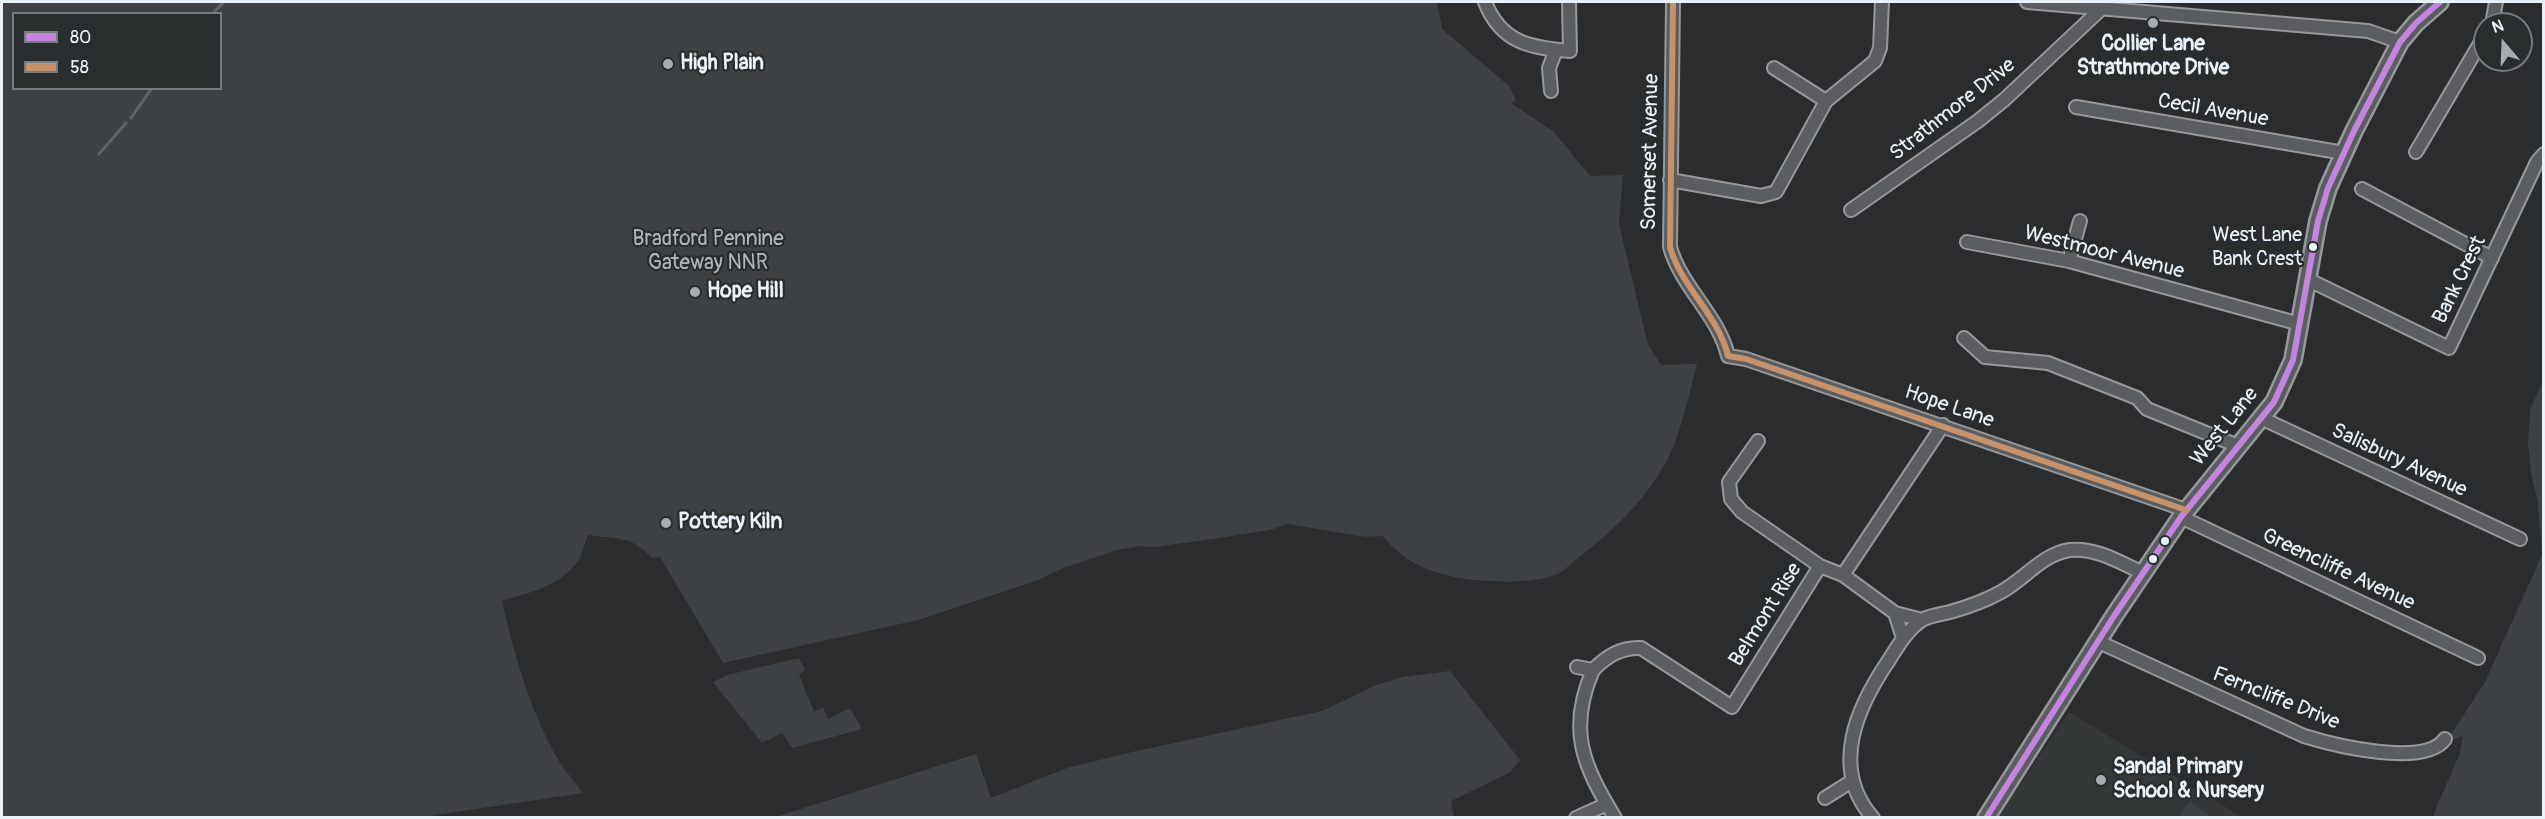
<!DOCTYPE html>
<html>
<head>
<meta charset="utf-8">
<style>
  body { margin:0 }
  #map { position:relative; width:2545px; height:819px; overflow:hidden; background:#2b2c2d; font-family:Pangolin,sans-serif }
  canvas { display:block }
  .frame { position:absolute; inset:0; border:3px solid #e8f1f8; pointer-events:none }
  .legend { position:absolute; left:12px; top:12px; width:210px; height:78px; box-sizing:border-box; background:#2a2d2e; border:2px solid #767b7f; margin:0; padding:8px 10px; list-style:none; font-size:18px; color:#e8f1f8 }
  .legend li { display:flex; align-items:center; gap:12px; height:30px }
  .legend b { width:30px; border:2px solid #767b7f }
  .north { position:absolute; left:2473px; top:12px; width:60px; height:60px; box-sizing:border-box; background:#2a2d2e; border:2px solid #767b7f; border-radius:50%; rotate:341deg; font-size:16px; font-weight:700; line-height:24px; text-align:center; color:#e8f1f8 }
  .north::after { content:''; display:block; margin:auto; width:21px; height:27px; background:#a6acb1; clip-path:polygon(50% 0,100% 100%,50% 72%,0 100%) }
</style>
</head>
<body>
<div id="map">
<canvas width="2545" height="819"></canvas>
<div class="frame"></div>
<ul class="legend">
<li><b style="height:8px;background:#c483df"></b>80</li>
<li><b style="height:8px;background:#c7916a"></b>58</li>
</ul>
<div class="north">N</div>
</div>
<script>
const g = document.querySelector('canvas').getContext('2d');
g.lineJoin = 'round';
function fill(path, color) {
  g.fillStyle = color;
  g.fill(path, 'evenodd');
}
function strokePath(path, color, width, dash) {
  g.strokeStyle = color;
  g.lineWidth = width;
  g.lineCap = dash ? 'butt' : 'round';
  g.setLineDash(dash || []);
  g.stroke(path);
}
function drawText(font, color, halo, rows, align = 'center') {
  g.font = font + ' Pangolin,sans-serif';
  g.lineWidth = 4.5;
  g.setLineDash([]);
  g.textBaseline = 'middle';
  g.strokeStyle = halo;
  g.fillStyle = color;
  for (const [text, x, y, turn = 0] of rows) {
    g.save();
    g.translate(x, y);
    g.rotate((+turn || 0) * Math.PI / 180);
    g.textAlign = isNaN(turn) ? turn : align;
    if (halo) g.strokeText(text, 0, 0);
    g.fillText(text, 0, 0);
    g.restore();
  }
}
fill(new Path2D(`
  M2069,712L2242,817L1997,818Z`), '#353839');
fill(new Path2D(`
  M2,2H1437L1442,29L1509,86L1516,100L1511,103L1554,132L1590,176L1623,175L1619,224L1648,345L1661,365L1697,364C1689,394 1681,433 1667,460C1645,501 1614,530 1578,558C1572,563 1564,571 1557,574C1533,584 1499,582 1475,580C1438,576 1406,566 1383,536L1365,537L1288,524L1270,530L1199,541L1155,547L1140,546L1117,550L1066,567L1038,580L918,620L723,663L660,557L652,558C629,534 619,540 588,535C584,543 583,554 578,561C558,587 531,592 502,601C513,652 529,705 553,751C561,766 573,780 583,793L422,817H2ZM14,14H220V88H14Z
  M2543,382V817L2432,818L2460,753L2463,736L2446,742L2485,682L2542,555L2538,501L2531,474L2528,444L2530,409Z
  M799,658L805,670L799,675L814,711L823,708L828,719L850,708L862,729L792,748L782,733L762,743L713,682L727,675Z
  M1450,671L1520,760L1510,772L1451,801L1454,817H775L976,754L991,798L1067,768L1132,752L1322,711L1374,686L1403,677Z
  M2190,801L2212,817H2178Z`), '#3f4244');
strokePath(new Path2D(`
  M212,14L224,2
  M131,118L152,88
  M99,154L126,123`), '#5e6365', 3);
const minor = new Path2D(`
  M1485,2C1501,43 1531,48 1570,51L1569,2
  M1673,2L1670,247C1681,287 1719,316 1728,356L1746,359L2186,510
  M2027,2L2368,31L2400,42
  M2492,24L2496,2
  M1774,68L1826,101
  M1551,91L1549,68L1556,50
  M2076,107L2344,153
  M2416,152L2485,35
  M1670,180L1761,196L1776,192L1826,101L1875,61L1880,48L1882,2
  M2362,189L2492,258
  M1851,210L1978,121L2004,100L2100,10
  M1967,242L2069,261L2300,324
  M2069,261L2080,221
  M2309,280L2449,348L2537,162L2544,154
  M1964,338L1985,357L2048,363L2137,398L2147,409L2238,446
  M2261,418L2520,539
  M1758,441L1729,482L1731,499L1742,512L1820,566
  M2181,517L2478,658
  M1843,575L1895,613
  M1903,638L1895,613L1922,620
  M2099,642L2304,736C2333,745 2424,768 2445,739
  M1577,667L1593,670C1607,656 1621,647 1641,648L1732,707L1820,566L1843,575L1943,425
  M1593,670C1567,730 1583,765 1615,818
  M1825,798L1852,781
  M1576,818L1607,804
  M1873,818C1829,768 1857,707 1889,660C1898,646 1909,627 1924,619C1932,615 1942,614 1950,612C1968,607 1985,601 2001,592C2025,579 2042,554 2070,550C2095,547 2121,563 2143,573`);
const tertiary = new Path2D(`
  M1986,818L2114,616L2181,517L2274,402L2293,360L2318,221L2328,188L2354,131L2400,42L2416,23L2440,2`);
strokePath(minor, '#96989a', 16);
strokePath(tertiary, '#96989a', 20);
strokePath(minor, '#5a5d60', 12);
strokePath(tertiary, '#5a5d60', 15);
strokePath(new Path2D(`
  M1986,818L2114,616L2181,517L2274,402L2293,360L2318,221L2328,188L2354,131L2400,42L2416,23L2440,2`), '#c483df', 6);
strokePath(new Path2D(`
  M1673,2L1670,247C1681,287 1719,316 1728,356L1746,359L2186,510`), '#c7916a', 6);
for (const [x, y, r, color] of [
  [2153,23,6,"#a6acb1"],
  [668,64,6,"#a6acb1"],
  [2313,247,5,"#e8f1f8"],
  [695,292,6,"#a6acb1"],
  [666,523,6,"#a6acb1"],
  [2165,541,5,"#e8f1f8"],
  [2153,559,5,"#e8f1f8"],
  [2101,780,6,"#a6acb1"]
]) {
  const dot = new Path2D();
  dot.arc(x, y, r, 0, 2 * Math.PI);
  g.fillStyle = color;
  g.fill(dot);
  strokePath(dot, '#2a2d2e', 2);
}
drawText('20px', '#e8f1f8', '#2a2d2e', [
  ["West Lane",2302,236],
  ["Bank Crest",2302,260]
], 'right');
drawText('bold 21px', '#e8f1f8', '#2a2d2e', [
  ["Collier Lane",2153,45,"center"],
  ["Strathmore Drive",2153,69,"center"],
  ["High Plain",680,64],
  ["Hope Hill",707,292],
  ["Pottery Kiln",678,523],
  ["Sandal Primary",2113,768],
  ["School & Nursery",2113,792]
], 'left');
drawText('21px', '#e8f1f8', '#2a2d2e', [
  ["Strathmore Drive",1953,110,-38],
  ["Cecil Avenue",2213,111,10],
  ["Somerset Avenue",1651,152,-89],
  ["Westmoor Avenue",2104,253,14],
  ["Bank Crest",2460,280,-64],
  ["Hope Lane",1949,407,19],
  ["West Lane",2225,427,-51],
  ["Salisbury Avenue",2399,461,25],
  ["Greencliffe Avenue",2338,570,25],
  ["Belmont Rise",1766,615,-58],
  ["Ferncliffe Drive",2276,699,22]
]);
drawText('21px', '#aeb5ba', '#2a2d2e', [
  ["Bradford Pennine",708,240],
  ["Gateway NNR",708,264]
]);
</script>
</body>
</html>
